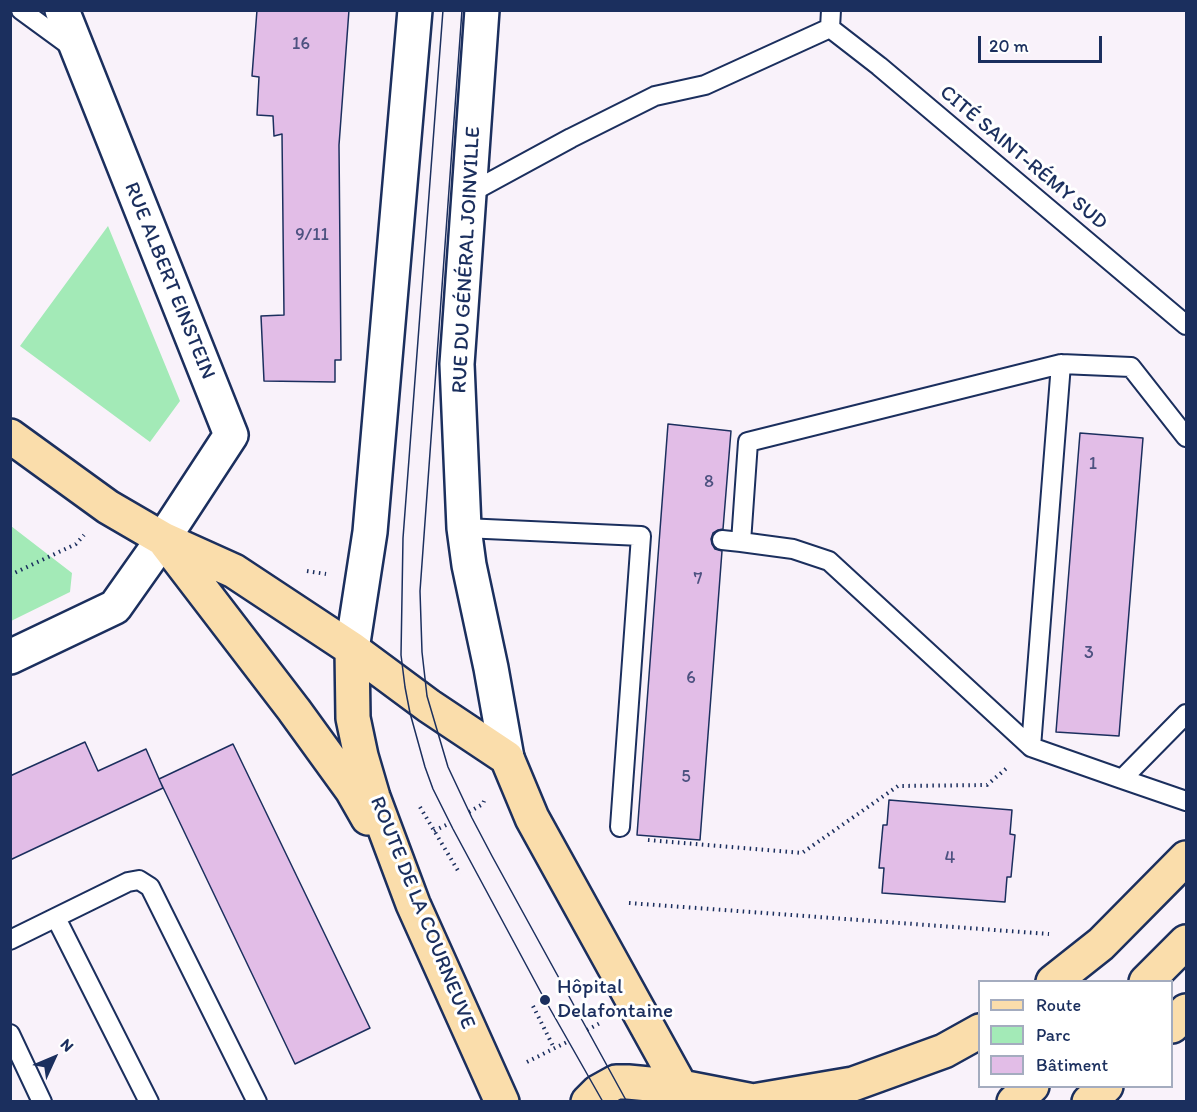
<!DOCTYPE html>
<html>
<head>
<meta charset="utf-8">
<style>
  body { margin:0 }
  #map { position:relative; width:1197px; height:1112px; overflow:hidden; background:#f9f2fa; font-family:Itim,sans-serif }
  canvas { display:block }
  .frame { position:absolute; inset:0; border:12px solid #1b2f5e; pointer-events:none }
  .legend { position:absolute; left:978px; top:980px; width:195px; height:108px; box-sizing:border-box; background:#fff; border:2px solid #a4acbf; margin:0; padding:8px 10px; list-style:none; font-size:18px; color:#1b2f5e }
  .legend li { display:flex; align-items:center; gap:12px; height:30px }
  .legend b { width:30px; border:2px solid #a4acbf }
  .north { position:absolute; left:24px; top:1028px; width:60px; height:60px; -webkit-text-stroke:4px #fff; paint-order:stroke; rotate:46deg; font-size:16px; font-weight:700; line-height:24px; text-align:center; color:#1b2f5e }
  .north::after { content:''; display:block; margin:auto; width:21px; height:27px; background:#1b2f5e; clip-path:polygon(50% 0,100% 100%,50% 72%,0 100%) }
  .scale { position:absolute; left:978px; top:36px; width:124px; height:27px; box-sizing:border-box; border:3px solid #1b2f5e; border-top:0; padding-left:8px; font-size:18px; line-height:21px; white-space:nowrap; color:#1b2f5e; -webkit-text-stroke:4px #fff; paint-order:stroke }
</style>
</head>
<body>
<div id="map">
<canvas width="1197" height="1112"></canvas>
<div class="frame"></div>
<ul class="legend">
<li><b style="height:8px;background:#faddab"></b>Route</li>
<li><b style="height:16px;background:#a3eab7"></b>Parc</li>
<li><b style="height:16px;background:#e2bde7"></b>Bâtiment</li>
</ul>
<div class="north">N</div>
<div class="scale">20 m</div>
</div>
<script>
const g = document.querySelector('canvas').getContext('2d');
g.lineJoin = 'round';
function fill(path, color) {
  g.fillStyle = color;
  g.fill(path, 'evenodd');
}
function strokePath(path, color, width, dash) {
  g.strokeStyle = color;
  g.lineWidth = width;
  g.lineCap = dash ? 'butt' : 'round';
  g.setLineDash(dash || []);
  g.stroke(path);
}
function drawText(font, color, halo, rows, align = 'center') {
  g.font = font + ' Itim,sans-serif';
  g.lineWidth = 6;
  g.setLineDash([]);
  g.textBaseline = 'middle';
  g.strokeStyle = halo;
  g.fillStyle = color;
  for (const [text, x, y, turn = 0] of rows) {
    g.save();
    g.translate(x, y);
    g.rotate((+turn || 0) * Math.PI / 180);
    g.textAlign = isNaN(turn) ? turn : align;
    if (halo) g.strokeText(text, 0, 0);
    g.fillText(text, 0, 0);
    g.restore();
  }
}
fill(new Path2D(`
  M108,226L180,401L150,442L20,346Z
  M11,526L72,573L70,592L11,621Z`), '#a3eab7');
const building = new Path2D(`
  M257,10H349L339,145L341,360H335V382L264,381L261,316L284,315L282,134L274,136L273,116L257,115L259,77L252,76Z
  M668,424L731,431L723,529L718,530L713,533L711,539L712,544L715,549L722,551L700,840L637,835Z
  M1080,433L1143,438L1119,736L1056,732Z
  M85,742L98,771L146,749L163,788L10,860V776Z
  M233,744L370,1028L295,1064L159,779Z
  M889,800L1012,810L1010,834L1015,835L1011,877H1007L1005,902L882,893L884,868H879L883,825H887Z`);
fill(building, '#e2bde7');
strokePath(building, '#1b2f5e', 1.5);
const lane = new Path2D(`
  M21,10L73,48
  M831,10L830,28L879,66L1186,325
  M468,194L571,138L655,96L705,85L830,28
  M1186,437L1131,367L1061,364L748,442L741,542L793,549L829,561L1031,747L1122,779L1186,714
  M464,528L641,536L620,827
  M722,540L741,542
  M1031,747L1061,364
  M1122,779L1186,801
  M56,918L149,1102
  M10,940L128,882L139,880L150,887L257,1102
  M10,1034L42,1102`);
const street = new Path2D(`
  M10,657L115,607L163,539L231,435L62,10`);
const secondary = new Path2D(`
  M482,10L457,364L464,528L469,565L491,668L507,758
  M352,649L370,532L415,10`);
const primary = new Path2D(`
  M10,436L108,507L163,539L234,571L352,649L429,706L507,758L532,818L689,1102
  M166,543L294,710L352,790L368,818
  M352,649L353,718L361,756L373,797L413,904L502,1102
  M1053,982L1101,944L1186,858
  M588,1102L598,1092L616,1082H628L681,1087L753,1101L853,1084L944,1051L980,1031`);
const highway = new Path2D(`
  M1146,982L1186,942
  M1172,1026L1186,1011
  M1014,1102L1032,1086
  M1089,1102L1106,1086`);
strokePath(lane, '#1b2f5e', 22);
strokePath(street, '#1b2f5e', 38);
strokePath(secondary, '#1b2f5e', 38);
strokePath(primary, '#1b2f5e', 38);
strokePath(highway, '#1b2f5e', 38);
strokePath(new Path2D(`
  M307,571L326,574
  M10,575L76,544L84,535
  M420,807L460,874
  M469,812L483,804L484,801
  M434,831L450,823
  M648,840L802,853L898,786L987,785L1008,767
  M629,903L1049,934
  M533,1006L554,1048
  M587,1030L602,1022
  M527,1062L569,1041`), '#1b2f5e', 4, [1.5, 4.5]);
strokePath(lane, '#fff', 18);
strokePath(street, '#fff', 33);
strokePath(secondary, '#fff', 33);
strokePath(primary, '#faddab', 33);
strokePath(highway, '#faddab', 33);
strokePath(new Path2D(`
  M443,10L403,538L401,655L405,687L410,713L425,767L433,789L453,829L545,1000L603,1102
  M462,10L420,591L422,652L427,696L448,767L472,818L492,856L627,1102`), '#1b2f5e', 1.5);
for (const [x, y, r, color] of [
  [545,1000,6,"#1b2f5e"]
]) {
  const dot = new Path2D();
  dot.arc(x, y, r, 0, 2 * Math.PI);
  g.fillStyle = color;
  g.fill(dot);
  strokePath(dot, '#fff', 2);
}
drawText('18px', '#4d5280', null, [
  ["16",301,44],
  ["9/11",312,235],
  ["1",1093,464],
  ["8",709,482],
  ["7",698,579],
  ["3",1089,653],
  ["6",691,678],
  ["5",686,777],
  ["4",950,858]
]);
drawText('21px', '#1b2f5e', '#fff', [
  ["CITÉ SAINT-RÉMY SUD",1023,158,40],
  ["RUE DU GÉNÉRAL JOINVILLE",467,260,-87],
  ["RUE ALBERT EINSTEIN",169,281,68],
  ["ROUTE DE LA COURNEUVE",422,913,68]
]);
drawText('21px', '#1b2f5e', '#fff', [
  ["Hôpital",557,988],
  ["Delafontaine",557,1012]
], 'left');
</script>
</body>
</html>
